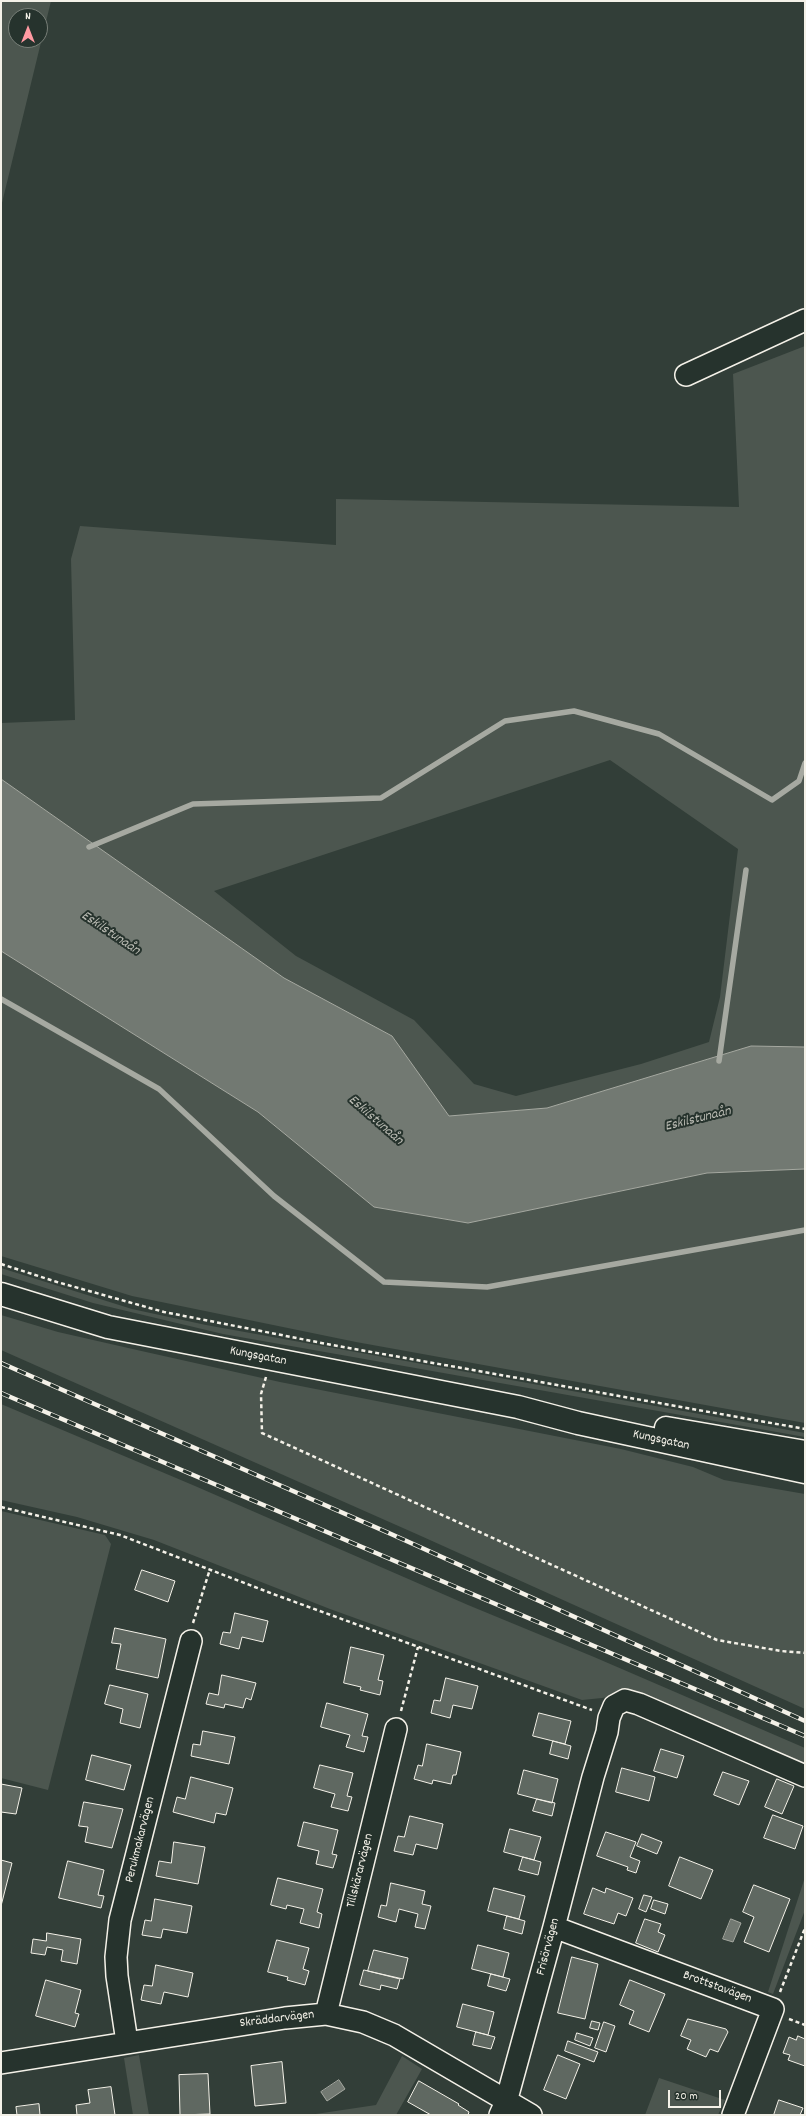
<!DOCTYPE html>
<html>
<head>
<meta charset="utf-8">
<style>
  body { margin:0 }
  #map { position:relative; width:806px; height:2116px; overflow:hidden; background:#323e38; font-family:Dekko,sans-serif }
  canvas { display:block }
  .frame { position:absolute; inset:0; border:2px solid #f4f1e8; pointer-events:none }
  .north { position:absolute; left:8px; top:8px; width:40px; height:40px; box-sizing:border-box; background:#26332d; border:1px solid #787f78; border-radius:50%; rotate:0deg; font-size:11px; font-weight:700; line-height:16px; text-align:center; color:#f4f1e8 }
  .north::after { content:''; display:block; margin:auto; width:14px; height:18px; background:#ff9aa2; clip-path:polygon(50% 0,100% 100%,50% 72%,0 100%) }
  .scale { position:absolute; left:668px; top:2090px; width:53px; height:18px; box-sizing:border-box; border:2px solid #f4f1e8; border-top:0; padding-left:5px; font-size:12px; line-height:14px; white-space:nowrap; color:#f4f1e8; -webkit-text-stroke:3px #26332d; paint-order:stroke }
</style>
</head>
<body>
<div id="map">
<canvas width="806" height="2116"></canvas>
<div class="frame"></div>
<div class="north">N</div>
<div class="scale">20 m</div>
</div>
<script>
const g = document.querySelector('canvas').getContext('2d');
g.lineJoin = 'round';
function fill(path, color) {
  g.fillStyle = color;
  g.fill(path, 'evenodd');
}
function strokePath(path, color, width, dash) {
  g.strokeStyle = color;
  g.lineWidth = width;
  g.lineCap = dash ? 'butt' : 'round';
  g.setLineDash(dash || []);
  g.stroke(path);
}
function drawText(font, color, halo, rows, align = 'center') {
  g.font = font + ' Dekko,sans-serif';
  g.lineWidth = 4;
  g.setLineDash([]);
  g.textBaseline = 'middle';
  g.strokeStyle = halo;
  g.fillStyle = color;
  for (const [text, x, y, turn = 0] of rows) {
    g.save();
    g.translate(x, y);
    g.rotate((+turn || 0) * Math.PI / 180);
    g.textAlign = isNaN(turn) ? turn : align;
    if (halo) g.strokeText(text, 0, 0);
    g.fillText(text, 0, 0);
    g.restore();
  }
}
fill(new Path2D(`
  M1,1H51L1,207ZM16,16H40V40H16Z
  M805,346V1047L751,1046L547,1108L449,1116L392,1036L284,978L1,779V723L75,720L71,559L80,526L336,545V499L739,507L733,374ZM610,760L738,849L720,997L709,1042L641,1064L516,1096L474,1084L414,1020L296,956L214,891Z
  M1,951L258,1112L374,1207L468,1223L707,1173L805,1169V1423L356,1342L132,1296L1,1256Z
  M1,1268L132,1309L206,1325L805,1433V1437L223,1334L93,1303L1,1274Z
  M1,1315L58,1332L137,1350L280,1382L621,1449L693,1467L724,1480L805,1494V1709L421,1536L1,1350Z
  M1,1404L195,1486L468,1605L594,1657L805,1748V1769L626,1693L602,1698L582,1700L330,1609L154,1540L77,1517L1,1500Z
  M1,1511L105,1535L111,1544L48,1790L1,1778Z
  M805,1877V1910L773,1994L768,1992Z
  M139,2055L149,2115H133L124,2058Z
  M402,2056L422,2069L396,2115H309L376,2105Z
  M659,2078L725,2100L718,2115H645Z`), '#4c564f');
const water = new Path2D(`
  M1,779L284,978L392,1036L449,1116L547,1108L751,1046L805,1047V1169L707,1173L468,1223L374,1207L258,1112L1,951Z
  M731,1919L741,1923L733,1942L723,1939Z
  M339,2080L345,2089L327,2101L321,2092Z`);
fill(water, '#727972');
strokePath(water, '#a6a9a1', 1);
strokePath(new Path2D(`
  M89,847L193,804L381,798L505,721L574,711L659,734L772,800L799,781L805,763
  M1,999L159,1089L274,1196L384,1282L487,1287L805,1230
  M719,1061L746,870`), '#a6a9a1', 5.5);
const building = new Path2D(`
  M142,1570L175,1581L168,1602L135,1590Z
  M235,1613L268,1621L263,1642L242,1637L239,1649L220,1644L223,1632L230,1633Z
  M115,1628L166,1639L158,1678L116,1669L121,1644L112,1643Z
  M351,1647L384,1655L378,1680L383,1681L380,1695L360,1690L361,1687L344,1683Z
  M222,1675L256,1683L251,1700L246,1698L243,1708L225,1704L224,1708L206,1704L209,1693L218,1695Z
  M446,1678L478,1686L472,1709L453,1705L450,1718L431,1713L434,1700L440,1701Z
  M110,1685L148,1694L140,1728L120,1723L123,1709L105,1704Z
  M327,1703L368,1714L362,1736L368,1737L364,1752L346,1747L350,1735L321,1727Z
  M539,1713L571,1721L565,1744L533,1736Z
  M203,1731L235,1737L229,1764L191,1756L193,1744L200,1745Z
  M553,1741L571,1746L568,1759L550,1754Z
  M427,1744L461,1752L456,1775H453L451,1784L433,1780L432,1784L414,1779L418,1765L422,1766Z
  M661,1749L684,1756L677,1778L654,1771Z
  M92,1755L131,1765L124,1790L86,1780Z
  M320,1765L353,1773L347,1796L352,1797L348,1811L331,1807L335,1794L314,1788Z
  M622,1768L655,1777L649,1801L616,1792Z
  M524,1770L558,1779L552,1803L518,1794Z
  M723,1772L749,1781L739,1805L714,1795Z
  M191,1777L233,1788L226,1815L216,1813L214,1823L173,1812L177,1797L185,1799Z
  M777,1779L794,1786L782,1814L765,1807Z
  M1,1784L22,1788L16,1814L1,1812Z
  M537,1799L555,1803L552,1816L533,1811Z
  M84,1802L123,1809L112,1848L85,1842L88,1827L79,1826Z
  M773,1815L803,1826L795,1849L764,1838Z
  M410,1816L443,1824L437,1849L416,1844L413,1855L394,1851L398,1836L404,1837Z
  M304,1822L338,1830L332,1854L337,1855L333,1868L316,1864L319,1851L298,1846Z
  M510,1829L541,1837L534,1860L504,1852Z
  M606,1832L636,1842L630,1857L640,1861L636,1873L627,1870L628,1867L597,1856Z
  M642,1834L662,1842L657,1854L637,1846Z
  M174,1842L205,1847L198,1884L156,1876L159,1861L171,1863Z
  M523,1857L541,1862L538,1875L519,1870Z
  M680,1857L713,1870L701,1899L669,1886Z
  M1,1860L12,1863L1,1906Z
  M68,1861L104,1870L98,1895L104,1896L101,1908L59,1898Z
  M278,1878L323,1889L317,1912L322,1914L319,1928L300,1923L304,1909L287,1905L286,1909L271,1905Z
  M391,1883L425,1891L422,1904L431,1906L425,1929L415,1927L418,1914L399,1909L396,1922L378,1917L381,1905L386,1906Z
  M754,1885L790,1899L769,1952L744,1942L754,1917L743,1912Z
  M494,1888L525,1896L519,1919L488,1911Z
  M593,1888L605,1893L606,1888L633,1898L626,1916L618,1913L614,1924L584,1914Z
  M644,1895L652,1897L646,1912L639,1909Z
  M155,1899L192,1906L187,1933L163,1929L161,1938L142,1935L145,1920L151,1921Z
  M654,1900L668,1904L665,1914L651,1909Z
  M507,1916L525,1921L522,1934L504,1929Z
  M645,1919L661,1924L658,1932L665,1935L658,1952L636,1943Z
  M47,1933L81,1939L77,1964L61,1961L63,1950L47,1947L45,1955L31,1953L33,1939L46,1941Z
  M277,1940L309,1948L303,1969L309,1971L305,1985L287,1980L288,1977L268,1972Z
  M478,1945L509,1953L503,1977L472,1969Z
  M374,1950L408,1958L403,1979L368,1971Z
  M572,1957L598,1964L585,2019L558,2013Z
  M156,1965L193,1973L188,1997L164,1992L161,2004L141,2000L144,1985L152,1986Z
  M364,1970L400,1979L397,1989L381,1985L380,1990L360,1985Z
  M491,1974L510,1979L506,1991L488,1986Z
  M46,1980L81,1990L75,2013L79,2014L75,2027L36,2016Z
  M630,1980L665,1994L649,2032L629,2024L634,2011L620,2005Z
  M463,2004L494,2012L488,2035L457,2027Z
  M688,2019L726,2029L728,2032L718,2052L710,2049L706,2057L687,2049L691,2040L681,2036Z
  M592,2021L600,2023L598,2030L590,2028Z
  M604,2022L615,2026L606,2052L595,2048Z
  M476,2032L495,2037L491,2049L473,2045Z
  M577,2033L593,2038L590,2046L575,2040Z
  M798,2036L805,2039V2066L788,2060L790,2055L783,2053L789,2037L796,2040Z
  M568,2041L598,2052L594,2062L565,2051Z
  M558,2055L580,2064L566,2099L544,2090Z
  M282,2062L286,2103L255,2106L251,2066Z
  M208,2074L210,2114L180,2115L179,2075Z
  M419,2081L459,2104L458,2105L469,2112L468,2115H431L408,2102Z
  M111,2087L115,2115H77L76,2105L90,2103L88,2090Z
  M779,2100L803,2108L800,2115H774Z
  M39,2104L40,2115H17L16,2107Z`);
fill(building, '#5f6861');
strokePath(building, '#f4f1e8', 1);
const minor = new Path2D(`
  M686,375L805,320
  M554,1927L773,2009L733,2115
  M326,2014L396,1729
  M127,2042L117,1976L116,1957L120,1920L191,1641
  M1,2063L285,2018L326,2014L363,2022L394,2035L531,2115
  M500,2115L506,2102L554,1927L593,1777L607,1732L609,1718L614,1706L625,1700L639,1704L805,1776`);
const major = new Path2D(`
  M1,1294L108,1327L518,1407L578,1423L805,1472
  M666,1428L805,1452`);
strokePath(minor, '#f4f1e8', 24);
strokePath(major, '#f4f1e8', 25);
strokePath(new Path2D(`
  M1,1264L57,1282L164,1312L332,1345L805,1429
  M266,1377L261,1394L262,1433L717,1640L781,1651L805,1653
  M1,1507L120,1535L273,1594L592,1710
  M193,1623L210,1569
  M401,1711L418,1647
  M780,1992L805,1928
  M789,2019L805,2025`), '#f4f1e8', 2.5, [4, 3]);
strokePath(minor, '#26332d', 21);
strokePath(major, '#26332d', 22);
const rail = new Path2D(`
  M1,1363L391,1534L805,1721
  M1,1393L805,1736`);
strokePath(rail, '#f4f1e8', 4.5);
strokePath(rail, '#26332d', 3, [9]);
drawText('13px', '#f4f1e8', '#26332d', [
  ["Kungsgatan",258,1357,11],
  ["Kungsgatan",661,1441,12],
  ["Perukmakarvägen",141,1840,-76],
  ["Tillskärarvägen",361,1871,-76],
  ["Frisörvägen",549,1947,-75],
  ["Brottstavägen",717,1988,20],
  ["Skräddarvägen",277,2020,-7]
]);
drawText('italic 14px', '#babbb3', '#26332d', [
  ["Eskilstunaån",110,934,34],
  ["Eskilstunaån",698,1120,-14],
  ["Eskilstunaån",375,1121,41]
]);
</script>
</body>
</html>
